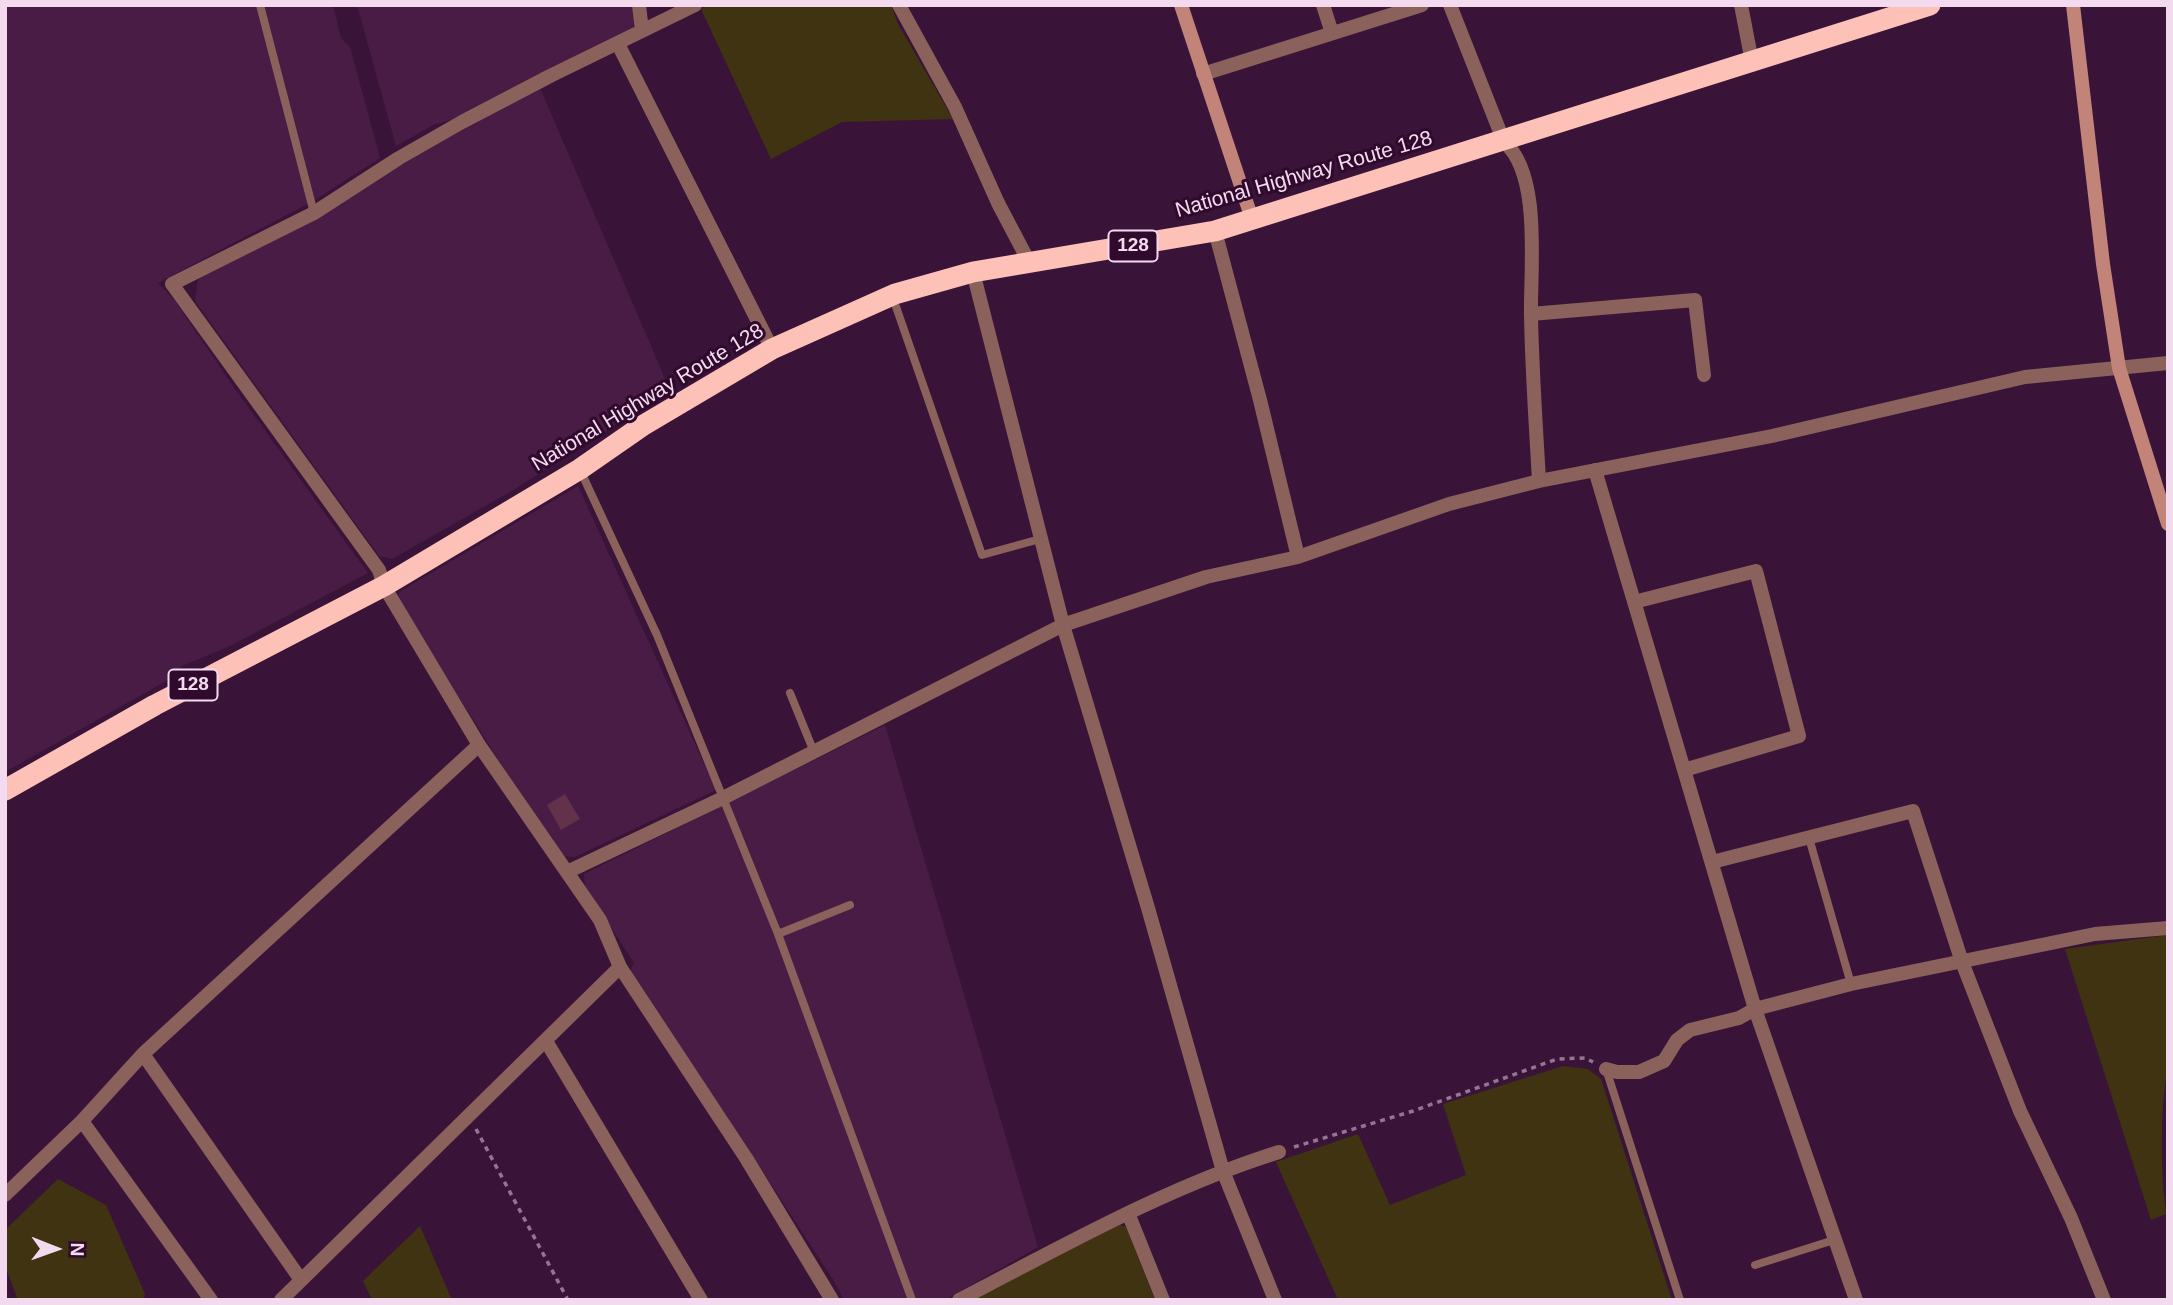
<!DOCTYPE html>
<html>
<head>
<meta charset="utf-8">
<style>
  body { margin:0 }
  #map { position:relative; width:2173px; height:1305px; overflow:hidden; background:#3a1438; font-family:Helvetica,sans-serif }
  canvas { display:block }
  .frame { position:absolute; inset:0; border:7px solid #f3daef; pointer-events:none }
  .north { position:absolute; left:21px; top:1214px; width:70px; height:70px; -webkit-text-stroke:5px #300a2d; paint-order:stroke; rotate:91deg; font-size:19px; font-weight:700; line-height:28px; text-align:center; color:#f3daef }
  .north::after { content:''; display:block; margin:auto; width:24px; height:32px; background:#f3daef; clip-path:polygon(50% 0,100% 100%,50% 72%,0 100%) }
</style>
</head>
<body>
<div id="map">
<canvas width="2173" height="1305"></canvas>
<div class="frame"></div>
<div class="north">N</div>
</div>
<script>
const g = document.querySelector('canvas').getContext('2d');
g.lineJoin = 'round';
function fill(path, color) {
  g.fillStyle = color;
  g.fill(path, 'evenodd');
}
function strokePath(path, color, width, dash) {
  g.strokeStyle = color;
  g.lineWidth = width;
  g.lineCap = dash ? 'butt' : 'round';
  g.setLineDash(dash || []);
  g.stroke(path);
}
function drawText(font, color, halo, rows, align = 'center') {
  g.font = font + ' Helvetica,sans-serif';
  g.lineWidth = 6;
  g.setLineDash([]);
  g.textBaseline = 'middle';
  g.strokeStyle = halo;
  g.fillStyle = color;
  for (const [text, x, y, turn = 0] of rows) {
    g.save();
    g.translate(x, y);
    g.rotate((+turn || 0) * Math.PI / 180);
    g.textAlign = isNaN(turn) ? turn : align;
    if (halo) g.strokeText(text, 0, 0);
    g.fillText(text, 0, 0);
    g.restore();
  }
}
fill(new Path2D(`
  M5,5H333L341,38L350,47L380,158L313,201L158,283L175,301L230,382L368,573L230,646L182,666L175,676L5,772Z
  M357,5H635L636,14L632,30L459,118L433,125L396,146Z
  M540,88L670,390L515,489L392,559L379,556L195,301L198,279L303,225L429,147Z
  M578,486L716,790L575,857L559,856L399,602V592Z
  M885,725L1038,1247L945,1300H844L834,1281L722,1109L629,973L634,963L585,888L584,874Z`), '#481c44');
fill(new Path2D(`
  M708,5H891L898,24L953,119L842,122L771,159L701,9Z
  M2168,935V1063C2160,1113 2160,1164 2166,1214L2151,1220L2065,949Z
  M1563,1066L1588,1069L1601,1079L1672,1300H1338L1276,1162L1358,1134L1390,1205L1466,1175L1443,1104Z
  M58,1179L106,1205L145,1294L144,1300H18L5,1266V1230Z
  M1120,1225L1126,1227L1155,1300H969Z
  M420,1226L452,1300H372L363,1281Z`), '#3f3311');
fill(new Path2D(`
  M565,794L580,819L561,830L547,805Z`), '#63314a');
strokePath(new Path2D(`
  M476,1129L568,1300
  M1294,1147L1413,1111L1557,1059L1585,1058L1593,1062`), '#957592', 3.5, [5, 5]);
strokePath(new Path2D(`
  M260,5L314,213
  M893,298L982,555L1040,539
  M581,472L657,635L778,934L912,1300
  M790,693L814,752
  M1809,838L1851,984
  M778,934L850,905
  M1606,1069L1680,1300
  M1755,1265L1834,1240`), '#8a625b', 8);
strokePath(new Path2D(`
  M639,5L642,31
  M695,5L550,76L462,122L399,158L314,213L172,284L379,570L384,586L479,745L600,920L620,967L746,1158L832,1300
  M899,5L955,107L998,203L1029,262
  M1323,5L1332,33
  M1450,5L1504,142C1542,174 1530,270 1531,316C1532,371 1536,426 1539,481
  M1741,5L1752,62
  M618,44L772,349
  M1203,74L1422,5
  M1215,231L1260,400L1298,557
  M973,272L1063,625L1148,908L1223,1171L1275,1300
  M1531,314L1695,300L1704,375
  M1595,470L1755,1009L1856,1300
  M1634,602L1756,571L1799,736L1684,770
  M1712,862L1913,811L1962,962L2020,1111L2071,1218L2104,1300
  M567,872L723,798L1063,625L1206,577L1298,557L1449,504L1539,481L1772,436L2025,377L2168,363
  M546,1041L701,1300
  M143,1054L301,1280
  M1606,1069L1617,1072H1639L1664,1061L1677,1040L1690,1030L1739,1018L1755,1009L1851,984L2095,934L2168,928
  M82,1121L211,1300
  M5,1195L82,1121L143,1054L479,745
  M1128,1213L1163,1300
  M281,1300L620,967
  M959,1300C1063,1246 1167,1187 1279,1152`), '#8a625b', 14);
strokePath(new Path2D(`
  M1181,5L1252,219
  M2073,5L2103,264L2119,368L2168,524`), '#c28478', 14);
strokePath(new Path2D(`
  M5,790L155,705L384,586L580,469L642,426L772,349L895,294L973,272L1215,231L1930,5`), '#fdc1b7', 21);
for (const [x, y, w] of [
  [1133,246,49],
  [193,685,49]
]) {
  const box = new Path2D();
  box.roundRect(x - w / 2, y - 15.5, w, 31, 5);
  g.fillStyle = '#300a2d';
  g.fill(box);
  strokePath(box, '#f3daef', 2);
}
drawText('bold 19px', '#f3daef', null, [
  ["128",1133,246],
  ["128",193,685]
]);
drawText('21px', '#f3daef', '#300a2d', [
  ["National Highway Route 128",1304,175,-16],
  ["National Highway Route 128",648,398,-31]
]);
</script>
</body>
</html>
